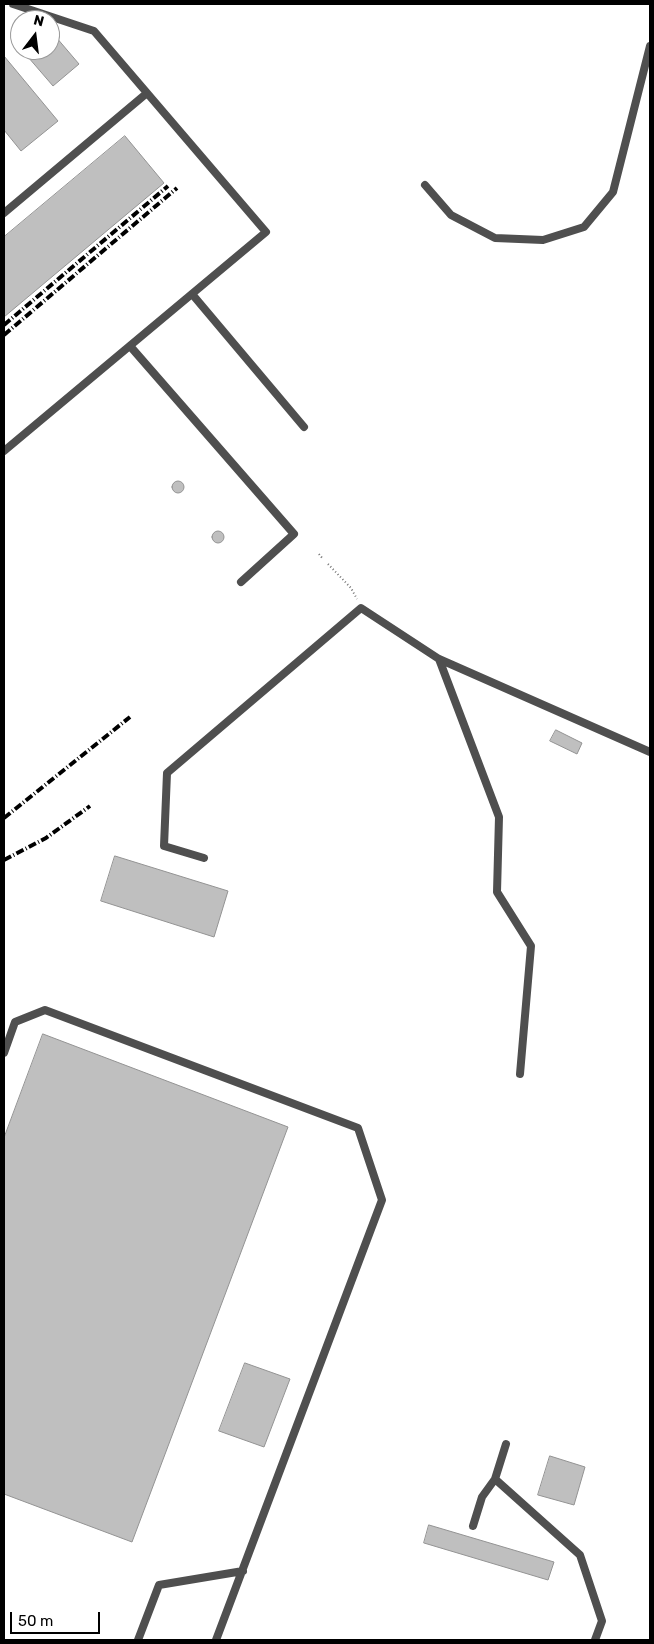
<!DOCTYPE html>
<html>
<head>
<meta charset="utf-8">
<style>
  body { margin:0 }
  #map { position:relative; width:654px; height:1644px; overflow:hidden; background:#fff; font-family:Rubik,sans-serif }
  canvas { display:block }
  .frame { position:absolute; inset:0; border:5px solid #000; pointer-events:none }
  .north { position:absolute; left:10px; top:10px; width:50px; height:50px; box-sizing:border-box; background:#fff; border:1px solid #999; border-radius:50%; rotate:15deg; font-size:14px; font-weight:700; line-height:20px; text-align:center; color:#000 }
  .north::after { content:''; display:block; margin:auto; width:18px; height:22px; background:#000; clip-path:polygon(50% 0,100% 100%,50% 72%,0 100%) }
  .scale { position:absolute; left:10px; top:1612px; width:90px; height:22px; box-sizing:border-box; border:2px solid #000; border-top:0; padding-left:6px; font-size:15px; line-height:18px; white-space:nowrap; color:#000; -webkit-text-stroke:4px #fff; paint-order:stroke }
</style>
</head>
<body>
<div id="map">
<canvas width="654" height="1644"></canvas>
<div class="frame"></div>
<div class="north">N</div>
<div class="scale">50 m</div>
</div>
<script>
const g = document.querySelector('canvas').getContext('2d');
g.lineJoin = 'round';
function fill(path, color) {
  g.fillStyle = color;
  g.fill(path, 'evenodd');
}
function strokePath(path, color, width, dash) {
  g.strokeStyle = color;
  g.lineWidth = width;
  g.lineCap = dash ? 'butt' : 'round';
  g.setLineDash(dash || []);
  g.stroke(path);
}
const building = new Path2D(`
  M50,30L79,64L53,86L22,50H50Z
  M4,56L58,121L21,151L4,130Z
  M125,136L164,183L4,317V237Z
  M172 487a6 6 0 1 1 12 0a6 6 0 1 1-12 0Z
  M212 537a6 6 0 1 1 12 0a6 6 0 1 1-12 0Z
  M556,730L582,743L577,754L550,741Z
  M115,856L228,891L214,937L101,901Z
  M43,1034L288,1127L132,1542L4,1494V1138Z
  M245,1363L290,1379L264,1447L219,1431Z
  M550,1456L585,1467L574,1505L538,1495Z
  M429,1525L554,1562L548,1580L424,1543Z`);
fill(building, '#bfbfbf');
strokePath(building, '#939393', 1);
strokePath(new Path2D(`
  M319,554L323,559
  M328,564L351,588L357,599`), '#717171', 2, [1, 2.5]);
strokePath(new Path2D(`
  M425,185L451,215L495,238L543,240L584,227L613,192L650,46
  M4,213L147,93
  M192,294L304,427
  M130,346L294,534L241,582
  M4,451L266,232L94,31L13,4
  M439,659L499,817L497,892L531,946L520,1074
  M204,858L164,846L167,773L361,608L439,659L650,752
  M4,1053L15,1022L45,1010L358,1128L382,1200L216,1640
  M495,1479L580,1555L602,1621L595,1640
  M473,1526L482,1497L495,1479L506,1444
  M138,1640L159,1585L243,1571`), '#4f4f4f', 8);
strokePath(new Path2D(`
  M4,325L168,186
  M4,335L177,188
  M4,818L130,717
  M4,860L46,838L90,806`), '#000', 4, [8, 2.5, 1, 2.5]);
</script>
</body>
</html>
